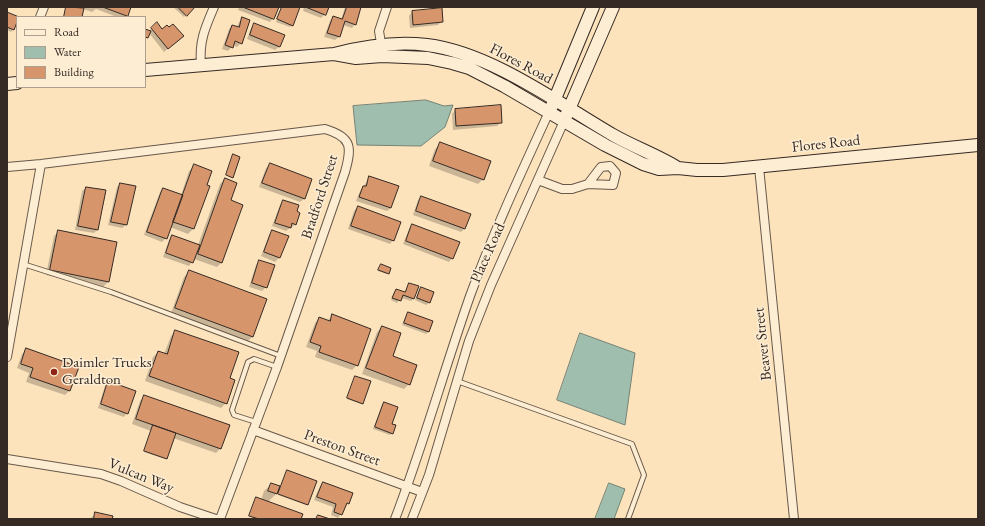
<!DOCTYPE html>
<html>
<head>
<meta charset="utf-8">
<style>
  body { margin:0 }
  #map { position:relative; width:985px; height:526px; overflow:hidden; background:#fce3bc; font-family:"EB Garamond",serif }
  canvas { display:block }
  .frame { position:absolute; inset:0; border:8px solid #352a24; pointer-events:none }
  .legend { position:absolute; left:16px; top:16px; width:130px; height:72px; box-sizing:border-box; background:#fdedd3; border:1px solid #ad9f8d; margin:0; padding:5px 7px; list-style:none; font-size:12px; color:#352a24 }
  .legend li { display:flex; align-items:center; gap:8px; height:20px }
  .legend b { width:20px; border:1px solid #ad9f8d }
</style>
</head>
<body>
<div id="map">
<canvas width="985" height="526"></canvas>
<div class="frame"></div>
<ul class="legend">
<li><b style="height:5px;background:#fdedd3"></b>Road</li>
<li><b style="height:11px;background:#a0bead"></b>Water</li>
<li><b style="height:11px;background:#d6956b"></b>Building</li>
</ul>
</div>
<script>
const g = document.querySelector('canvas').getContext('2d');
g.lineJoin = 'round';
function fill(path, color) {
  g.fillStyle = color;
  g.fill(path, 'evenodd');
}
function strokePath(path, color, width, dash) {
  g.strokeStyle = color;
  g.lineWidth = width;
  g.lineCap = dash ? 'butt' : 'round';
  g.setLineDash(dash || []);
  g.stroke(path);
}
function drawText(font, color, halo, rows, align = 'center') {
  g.font = font + ' "EB Garamond",serif';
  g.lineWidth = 3;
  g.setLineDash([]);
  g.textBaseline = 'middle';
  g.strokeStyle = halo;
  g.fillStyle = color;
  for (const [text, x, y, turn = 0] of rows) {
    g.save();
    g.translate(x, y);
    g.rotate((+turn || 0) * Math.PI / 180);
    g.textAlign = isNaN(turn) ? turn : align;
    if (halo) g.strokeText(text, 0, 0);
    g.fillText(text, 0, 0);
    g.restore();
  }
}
const water = new Path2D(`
  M426,100L444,106L453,105L445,127L421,146L357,145L353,106Z
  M580,333L635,353L625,425L557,400Z
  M609,483L625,489L614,519H595Z`);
fill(water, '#a0bead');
strokePath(water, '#758376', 1);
fill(new Path2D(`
  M66,7L80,9L79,7H130L126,17H117L96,9L92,12L83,9L81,17H63Z
  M173,7H194L184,17Z
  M239,7H278L273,18L270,22L238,10Z
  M281,7H297L292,25L290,27L276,22Z
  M304,7H328L325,14L321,18L303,11Z
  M345,7H361L355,24L352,28L343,25L339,37L335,40L324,37L330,21L334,17L341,20Z
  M412,12L442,21L438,25L410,28L409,16Z
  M7,13L17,17L13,30L11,32L7,30Z
  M242,19L241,43L237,47L233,45L228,51L222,49L229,29L232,26L237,27L239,22Z
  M255,24L279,47L275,50L247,39L251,28Z
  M152,28L162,30L179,40L164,52L149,33L147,38H145V30L149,31Z
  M455,110L501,122L497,126L453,130L452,114Z
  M440,144L483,179L478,184L429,166L435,149Z
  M270,165L304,199L300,202L259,187L266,168Z
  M194,166L193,229L188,234L170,227L166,238L162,242L144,235L160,192L163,189L181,195L189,171Z
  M370,177L391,208L387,211L356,201L360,191Z
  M225,179L230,201L222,262L217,267L194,259L189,266L163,257L169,240L172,236L198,245L220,184Z
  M121,184L135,187L126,225L122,228L108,225L117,187Z
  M86,188L98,229L94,233L75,230L82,191Z
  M422,197L470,214L464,229L461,232L413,215L418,200Z
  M283,201L296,212V224L286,231L272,226L280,205Z
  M358,207L393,240L390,244L348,229L354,211Z
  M412,225L452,258L449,262L403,244L409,229Z
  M59,231L108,282L103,287L46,275L54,236Z
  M273,231L287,237L279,258L275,262L261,256L269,235Z
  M260,261L266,287L262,291L249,287L256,265Z
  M380,266L388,274H387L378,271Z
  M189,272L253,336L248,341L171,313L184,277Z
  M409,284L418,287L413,299L411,301L401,298L397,303L391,300L394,292L396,290L404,293Z
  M421,288L432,292L429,303L426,305L415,300L419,290Z
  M409,313L432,322L428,332L426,334L402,325L406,315Z
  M332,316L357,365L352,370L315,357L317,351L306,347L315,323L320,318L327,321Z
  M382,327L392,356L409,384L404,389L362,374L377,332Z
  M176,331L228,378L226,403L221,408L145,381L153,357L158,352L164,354L171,336Z
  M27,349L70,390L65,395L26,382L29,373L17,368L22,354Z
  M355,378L370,382L361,404L347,399Z
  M109,383L127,413L124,417L98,408L105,386Z
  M145,396L221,448L216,453L173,438L165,459L144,452L151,431L132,424L140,401Z
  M384,403L392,433L390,435L373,429L382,405Z
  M287,471L307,504L306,505L278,495L279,491L268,502L300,519H256L249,516L255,499L261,500L264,491L272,484L280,487Z
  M323,483L348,503L338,518L331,515L333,507L314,500L320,486Z
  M96,513L111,519H90Z`), '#0003');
const building = new Path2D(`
  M66,7L84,8L82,17H64Z
  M103,7H131L128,16Z
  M178,7H195L187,16Z
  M243,7H279L274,19Z
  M282,7H300L293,26L277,19Z
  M306,7H329L326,15Z
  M347,7H361L356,25L345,21L340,37L327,33L333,16L342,19Z
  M442,8L443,22L413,25L412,11Z
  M7,12L19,17H17V22L14,30L7,27Z
  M242,17L250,20L242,44L235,41L233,48L225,45L232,25L239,27Z
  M157,22L162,29L167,25L169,27L173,24L184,36L168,49L151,28Z
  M254,23L285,35L280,47L250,35Z
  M145,29L151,31L148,38L145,37Z
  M501,105L502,123L456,126L455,109Z
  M440,142L491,161L484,180L433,161Z
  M233,154L240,157L233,178L226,175Z
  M270,163L312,179L305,199L262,183Z
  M194,164L212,171L207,185L210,186L194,229L173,222Z
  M369,176L399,186L391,208L359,197L363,186H366Z
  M225,178L237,183L231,200L243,205L222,263L198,254Z
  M120,183L136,186L127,225L111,222Z
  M86,187L106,190L98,230L78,226Z
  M163,188L183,195L167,239L147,232Z
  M421,196L471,214L465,229L416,211Z
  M283,200L299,205L297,211L300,213L296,225L292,223L291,228L275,223Z
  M358,206L401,222L394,241L351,226Z
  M412,224L460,242L453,259L406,241Z
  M58,230L117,242L109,282L50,270Z
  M272,230L289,236L280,258L264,252Z
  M172,235L200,245L193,263L166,253Z
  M259,260L275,265L267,288L252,283Z
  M381,264L391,268L389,274L378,270Z
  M189,270L267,299L253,337L175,308Z
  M409,283L419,286L414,299L403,295L401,301L392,298L396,289L405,292Z
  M421,287L434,292L430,303L417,298Z
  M408,312L433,321L429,332L404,323Z
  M332,314L371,329L358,366L319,352L321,346L310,342L319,317L330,321Z
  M382,326L401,333L393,356L417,365L410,385L366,368Z
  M175,330L239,352L230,378L235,380L227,404L149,376L158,351L167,354Z
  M26,348L79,367L70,391L30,377L33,368L21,364Z
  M355,376L371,381L363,404L347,398Z
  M108,381L136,391L128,414L101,404Z
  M144,395L230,425L221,449L136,419Z
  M384,402L398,407L392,424L396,425L393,434L375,427Z
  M153,425L176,433L167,459L144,451Z
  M287,470L317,481L308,505L278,494Z
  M323,482L353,493L349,504L347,503L342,515L334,512L336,504L317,497Z
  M271,483L280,486L277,494L268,491Z
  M256,497L303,514L301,519H259L249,516Z
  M95,512L113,516L112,519H94Z
  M318,515L330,519H316Z`);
fill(building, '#d6956b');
strokePath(building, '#352a24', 1);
const lane = new Path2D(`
  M23,264L111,292L281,356
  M457,381L632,444L644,475L628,519
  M256,422L234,415L232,410L248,362L254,359L277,367`);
const street = new Path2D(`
  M40,17L44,7
  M382,49L379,31L387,7
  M201,64C199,41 205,28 214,7
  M7,167L41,164L325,129C352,137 352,147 345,172L277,367L220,519
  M759,167L794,519
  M538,180L562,189H572L588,184L613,185L616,173L610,166L601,167L588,184
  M7,357L41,164
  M253,430L422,492
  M7,459L101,474L121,481L180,507L216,519
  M395,519C423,446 444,370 470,296C493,233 521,173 549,112
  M412,519L429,475L469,341L491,285L564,121`);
const secondary = new Path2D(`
  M334,54L356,58L382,56L428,58L452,63L469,68L504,86L605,145L643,164L659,169L678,168L697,170H723L978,145
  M145,70L334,54C364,46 396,41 427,45C491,53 558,103 613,135C634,147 657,155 678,168
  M7,84L17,83
  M552,106L593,7
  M566,116L613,7`);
strokePath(lane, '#67584a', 6);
strokePath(street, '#67584a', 10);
strokePath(secondary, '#352a24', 14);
strokePath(lane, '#fdedd3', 4);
strokePath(street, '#fdedd3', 8);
strokePath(secondary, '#fdedd3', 12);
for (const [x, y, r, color] of [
  [54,372,4,"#8f2418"]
]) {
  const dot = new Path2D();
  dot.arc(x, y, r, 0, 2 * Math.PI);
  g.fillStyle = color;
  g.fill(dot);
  strokePath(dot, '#fdedd3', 1.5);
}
drawText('15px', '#352a24', '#fdedd3', [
  ["Flores Road",521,64,28],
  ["Flores Road",826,144,-6],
  ["Bradford Street",320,197,-72],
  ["Place Road",488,253,-66],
  ["Beaver Street",763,344,-96],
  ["Preston Street",342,448,20],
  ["Vulcan Way",141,476,22]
]);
drawText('15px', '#352a24', '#fdedd3', [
  ["Daimler Trucks",62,363],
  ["Geraldton",62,380]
], 'left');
</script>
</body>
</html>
